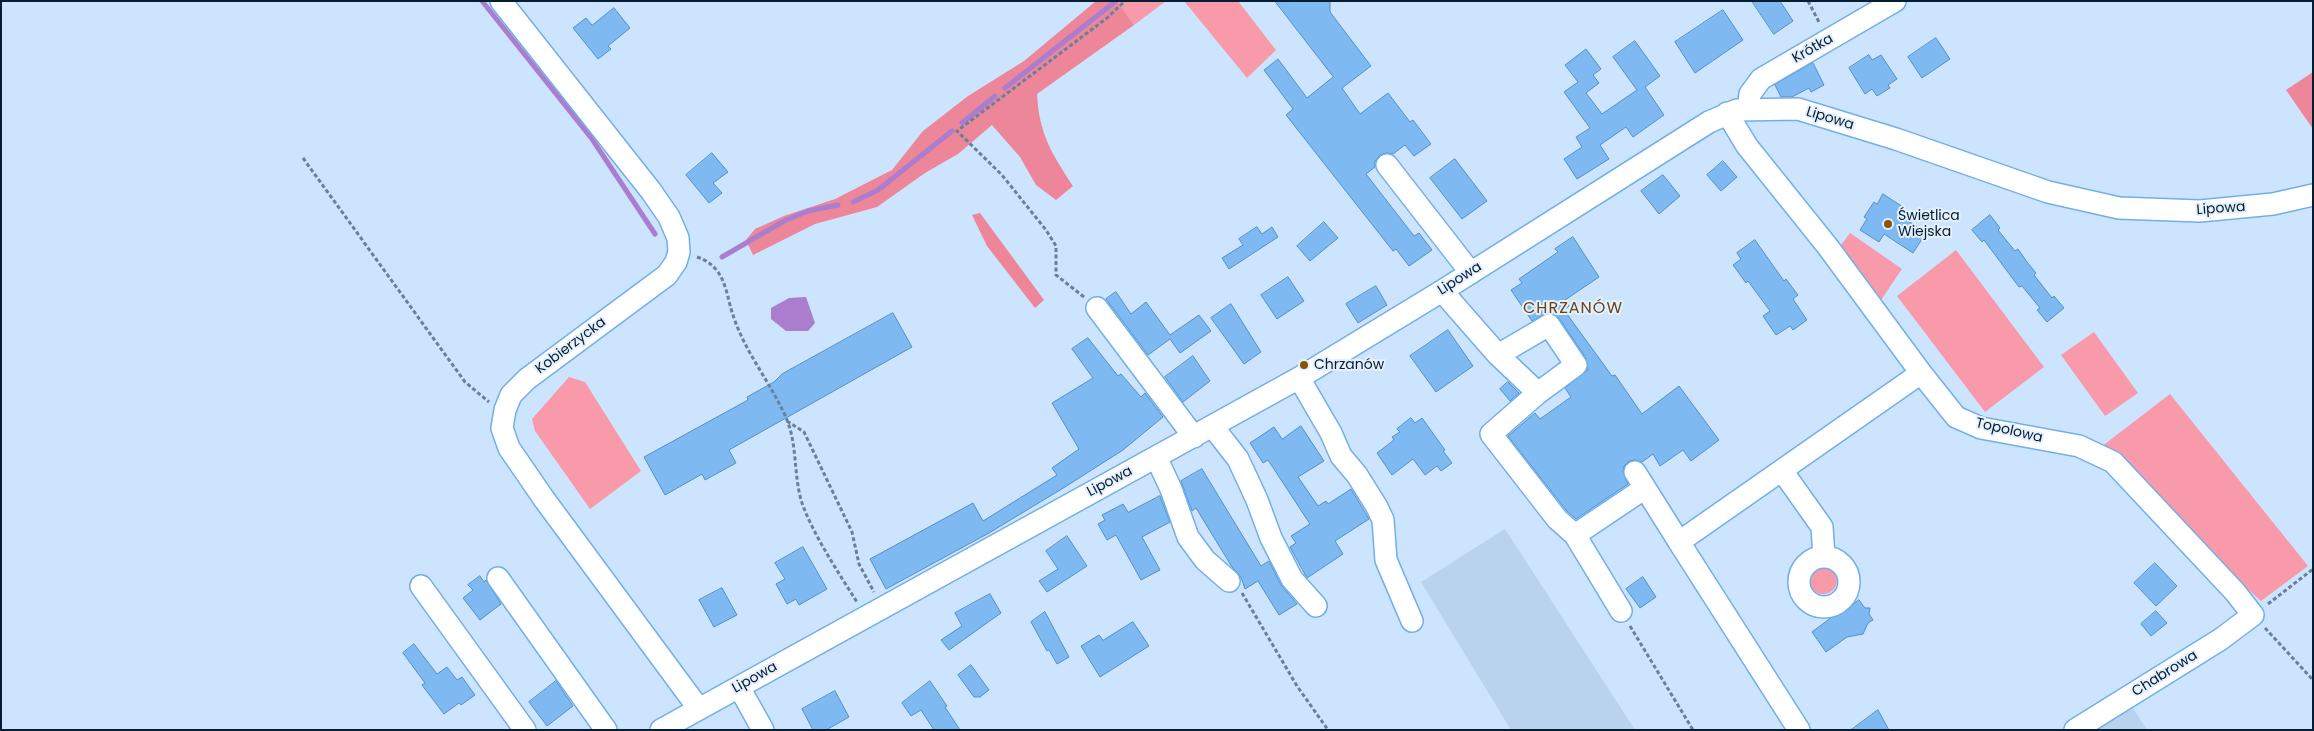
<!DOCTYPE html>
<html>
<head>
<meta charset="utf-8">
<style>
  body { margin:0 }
  #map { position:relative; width:2314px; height:731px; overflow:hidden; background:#cce4fd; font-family:Poppins,sans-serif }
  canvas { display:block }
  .frame { position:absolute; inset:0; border:2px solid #041d33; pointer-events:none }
</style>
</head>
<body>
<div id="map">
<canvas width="2314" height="731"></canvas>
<div class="frame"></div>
</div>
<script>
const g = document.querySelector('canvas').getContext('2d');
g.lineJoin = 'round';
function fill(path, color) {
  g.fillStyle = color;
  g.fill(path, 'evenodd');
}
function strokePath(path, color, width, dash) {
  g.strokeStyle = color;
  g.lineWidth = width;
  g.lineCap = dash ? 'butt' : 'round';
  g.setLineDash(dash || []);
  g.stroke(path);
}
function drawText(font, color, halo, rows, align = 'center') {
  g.font = font + ' Poppins,sans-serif';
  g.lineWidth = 4;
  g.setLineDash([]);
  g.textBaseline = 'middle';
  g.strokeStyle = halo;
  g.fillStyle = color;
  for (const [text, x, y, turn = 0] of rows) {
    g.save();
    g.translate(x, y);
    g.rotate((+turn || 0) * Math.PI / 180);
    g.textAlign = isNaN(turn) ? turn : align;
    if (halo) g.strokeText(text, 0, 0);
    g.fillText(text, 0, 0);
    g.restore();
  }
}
fill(new Path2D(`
  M1505,529L1635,730H1511L1421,582Z
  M2131,705L2147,730H2093Z`), '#b9d3ee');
fill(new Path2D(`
  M1117,1H1166L1134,25Z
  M1184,1H1238L1276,50L1247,78Z
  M1850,233L1902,269L1879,303L1838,249Z
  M1956,250L2044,367L1985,412L1897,296Z
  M2094,332L2138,393L2105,416L2061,355Z
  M569,377L585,382L641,471L590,509L535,431L532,419Z
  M2170,394L2308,566L2261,601L2207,553L2101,447Z
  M1809 580a14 14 0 1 1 28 0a14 14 0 1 1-28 0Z`), '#f99aaa');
fill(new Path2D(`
  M1096,1H1117L1134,25L1037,94C1039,134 1052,154 1073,186L1056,200L1036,185L1020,157L992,125L958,154L925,173L877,207L815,224L753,255L746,240L755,229L784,216L835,199L892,170L923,131L968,96L1024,61Z
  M2313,72V129L2286,90Z
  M980,213L1044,300L1035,308L987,246L972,215Z`), '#ed8699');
fill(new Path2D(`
  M806,297L815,323L808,331H786L771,319V308L789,298Z`), '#aa7dce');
strokePath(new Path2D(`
  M482,1L592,139L655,234
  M1005,88L1116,1
  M962,123L995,96
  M853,202L878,190L952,131
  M722,257L784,221L808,211L838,205`), '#aa7dce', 5);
const building = new Path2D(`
  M1275,1H1330V12L1371,66L1342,88L1360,114L1388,93L1410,122L1413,120L1431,144L1414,156L1405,145L1393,154L1386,153L1380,155L1375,161V167L1366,174L1414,236L1419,233L1432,250L1409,266L1396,249L1393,251L1286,115L1293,109L1264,70L1278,59L1307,98L1333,77Z
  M1752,1H1780L1793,21L1774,34Z
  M614,8L630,28L608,46L611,49L598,59L573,28L586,18L592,25Z
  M1723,10L1743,40L1695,73L1675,42Z
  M1936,38L1950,59L1922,78L1908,57Z
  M1635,41L1660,76L1645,87L1664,115L1633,137L1626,127L1600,145L1609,159L1577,179L1564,159L1582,147L1576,137L1590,128L1564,92L1578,82L1565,65L1586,49L1601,69L1593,75L1599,83L1586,93L1602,114L1637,90L1613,57Z
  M1869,55L1872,60L1881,55L1897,79L1888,85L1890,88L1877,96L1872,89L1865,94L1849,68Z
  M1813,63L1824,85L1811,92L1809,88L1792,97H1781L1775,85Z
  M712,153L728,172L713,183L722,193L709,203L686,175Z
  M1455,159L1487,201L1462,219L1430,178Z
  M1723,161L1737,177L1721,191L1707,175Z
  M1663,175L1680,196L1659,214L1641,191Z
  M1883,194L1903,207L1898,214L1926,233L1913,253L1884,234L1879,242L1860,230L1867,219L1864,217L1874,202L1877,204Z
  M1990,215L2000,228L1998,230L2015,251L2018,249L2027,262L2036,273L2034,275L2052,298L2054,296L2064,308L2047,322L2037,310L2040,308L2022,286L2019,287L1984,240L1982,242L1972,230Z
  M1324,222L1338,238L1310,261L1297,246Z
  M1257,227L1262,234L1272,227L1278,237L1229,269L1222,258L1243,245L1239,239Z
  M1573,237L1599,277L1565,300L1569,306L1564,310L1612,376L1615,375L1642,414L1679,386L1719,440L1691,461L1683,450L1660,466L1653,454L1642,462L1635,460L1629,461L1624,466L1623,472L1628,484L1576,519L1566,510L1508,436L1535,413L1540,419L1571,397L1565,388L1588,370L1586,358L1559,318L1548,313L1532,321L1511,290L1522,283L1519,279L1558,252L1555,249Z
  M1755,240L1784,281L1786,279L1798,295L1793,299L1807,320L1793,330L1790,326L1776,335L1763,316L1770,311L1748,281L1746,283L1733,265L1741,259L1737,253Z
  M1288,277L1304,301L1277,319L1261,295Z
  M1376,286L1387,305L1358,323L1346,304Z
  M1116,292L1131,314L1146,302L1170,335L1199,315L1211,331L1180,353L1170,339L1148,355L1106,299Z
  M1231,304L1261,352L1244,364L1211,318Z
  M893,313L912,347L729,450L736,463L705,480L702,474L665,495L644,457L748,400L747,397L774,382L782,374Z
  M1448,330L1473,366L1436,392L1410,356Z
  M1088,338L1118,376L1121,374L1141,397L1145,393L1163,417L1123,450L1065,487L989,533L886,589L870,559L973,503L983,521L1057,475L1052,468L1079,449L1052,403L1093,378L1072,349Z
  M1193,356L1210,381L1183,402L1165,377Z
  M1508,382L1519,393L1510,401L1500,389Z
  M1411,418L1415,423L1422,418L1445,450L1443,451L1452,463L1441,471L1437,466L1425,475L1413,459L1392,475L1377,453L1394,440L1392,437L1400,432L1397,429Z
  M1301,426L1324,461L1298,477L1318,506L1326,501L1328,504L1351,489L1369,519L1335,541L1343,554L1307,578L1290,547L1296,543L1291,536L1310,524L1268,460L1263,463L1250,443L1274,427L1282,439Z
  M1202,469L1261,566L1269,561L1281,585L1297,604L1279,615L1258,581L1245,589L1241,577L1232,567L1196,508L1192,511L1181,481Z
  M1160,496L1170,522L1142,537L1160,570L1141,580L1116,535L1107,540L1098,524L1105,520L1102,515L1123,504L1128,512Z
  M1067,536L1087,566L1047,592L1039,581L1058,569L1046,551Z
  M803,547L827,589L799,605L796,599L787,604L776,584L785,579L775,563Z
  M2155,563L2177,586L2156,606L2134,583Z
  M480,576L484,582L486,580L501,604L480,620L463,598L473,590L468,585Z
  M1643,577L1656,597L1640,608L1626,589Z
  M722,588L737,615L714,627L699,600Z
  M990,594L1001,613L949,650L941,640L962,626L955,613Z
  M1859,600L1865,608H1870L1869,614L1873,620L1868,623L1863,634L1847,637L1826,652L1812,632L1848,605L1849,607Z
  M2156,611L2167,623L2151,636L2141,624Z
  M1045,612L1069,657L1057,664L1049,650L1047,651L1031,622Z
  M1133,622L1149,646L1100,677L1081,646L1099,635L1103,640Z
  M414,644L437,674L447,667L457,680L462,677L475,695L461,705L459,703L444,714L422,685L425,683L403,653Z
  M971,665L989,690L980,697H974L958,675Z
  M556,681L573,706L547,726L529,702Z
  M930,681L947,706L945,707L960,730H934L921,710L911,716L902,703Z
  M835,691L849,717L826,730H813L802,709Z
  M1878,710L1889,730H1851Z`);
fill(building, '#7fb9f1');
strokePath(building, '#538fc9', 1);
const minor = new Path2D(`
  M501,1L651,191L669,217L678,238L679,252L676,262L667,275L527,379L511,395L505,410L502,428L509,448L544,499L699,709
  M1748,109L1750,94L1761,79L1895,1
  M1727,113L1747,146L1828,247L1921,373L1956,417L1981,428L2079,446L2113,462L2235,592L2253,615L2221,639L2075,730
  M1387,165L1471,273
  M1442,291L1498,355L1538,393L1576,365L1549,325L1498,355
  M1097,308L1194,437
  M1299,378L1331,433L1341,456L1357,475L1377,507L1383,520L1386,560L1412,621
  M1538,393L1491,434L1557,519L1575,535
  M1213,427L1238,459L1257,500L1271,538L1292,579L1316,606
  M1156,457L1171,489L1188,537L1205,560L1229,581
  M1635,472L1679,542
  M1783,472L1822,527L1824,557
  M1799 582a25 25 0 1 1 50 0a25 25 0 1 1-50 0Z
  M498,578L606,730
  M421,586L525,730
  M1621,611L1575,535L1645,488
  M739,687L763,730
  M661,730L1299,378L1442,291L1709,122L1737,110L1798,109L1896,139L2048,192L2119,208L2200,211L2273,204L2313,195
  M1799,730L1679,542L1921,373`);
strokePath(minor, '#72afea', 24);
strokePath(new Path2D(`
  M1808,1L1820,24
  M303,158L465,382L489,402
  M697,257C706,260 712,264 718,272C727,285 728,301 733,315C745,353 772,384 787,420C798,447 793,478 803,506C816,539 838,572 857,602
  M1084,297L1056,275V246L1046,230L1002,175L957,131L1107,18L1125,1
  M787,421L804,432L852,532L859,564L874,592
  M1242,593L1297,686L1328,730
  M2268,604L2313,569
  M1630,626L1693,730
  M2265,628L2313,680`), '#688098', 3, [4, 2.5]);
strokePath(minor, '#fff', 21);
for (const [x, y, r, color] of [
  [1888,224,5,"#895501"],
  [1304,365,5,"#895501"]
]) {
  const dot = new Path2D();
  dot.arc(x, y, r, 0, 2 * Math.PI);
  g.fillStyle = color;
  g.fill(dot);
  strokePath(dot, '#e4f0fd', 2);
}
drawText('14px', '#041d33', '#e4f0fd', [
  ["Krótka",1813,49,-30],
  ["Lipowa",1830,119,17],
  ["Lipowa",2221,209,-4],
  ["Lipowa",1460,279,-32],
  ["Kobierzycka",571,346,-37],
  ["Topolowa",2009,431,13],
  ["Lipowa",1110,482,-28],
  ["Chabrowa",2165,674,-32],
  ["Lipowa",755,678,-29]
]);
drawText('14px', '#041d33', '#e4f0fd', [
  ["Świetlica",1898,216],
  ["Wiejska",1898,232],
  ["Chrzanów",1314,365]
], 'left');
g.letterSpacing = '1px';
drawText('16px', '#694414', '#e4f0fd', [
  ["CHRZANÓW",1573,309]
]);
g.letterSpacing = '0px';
</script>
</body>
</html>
